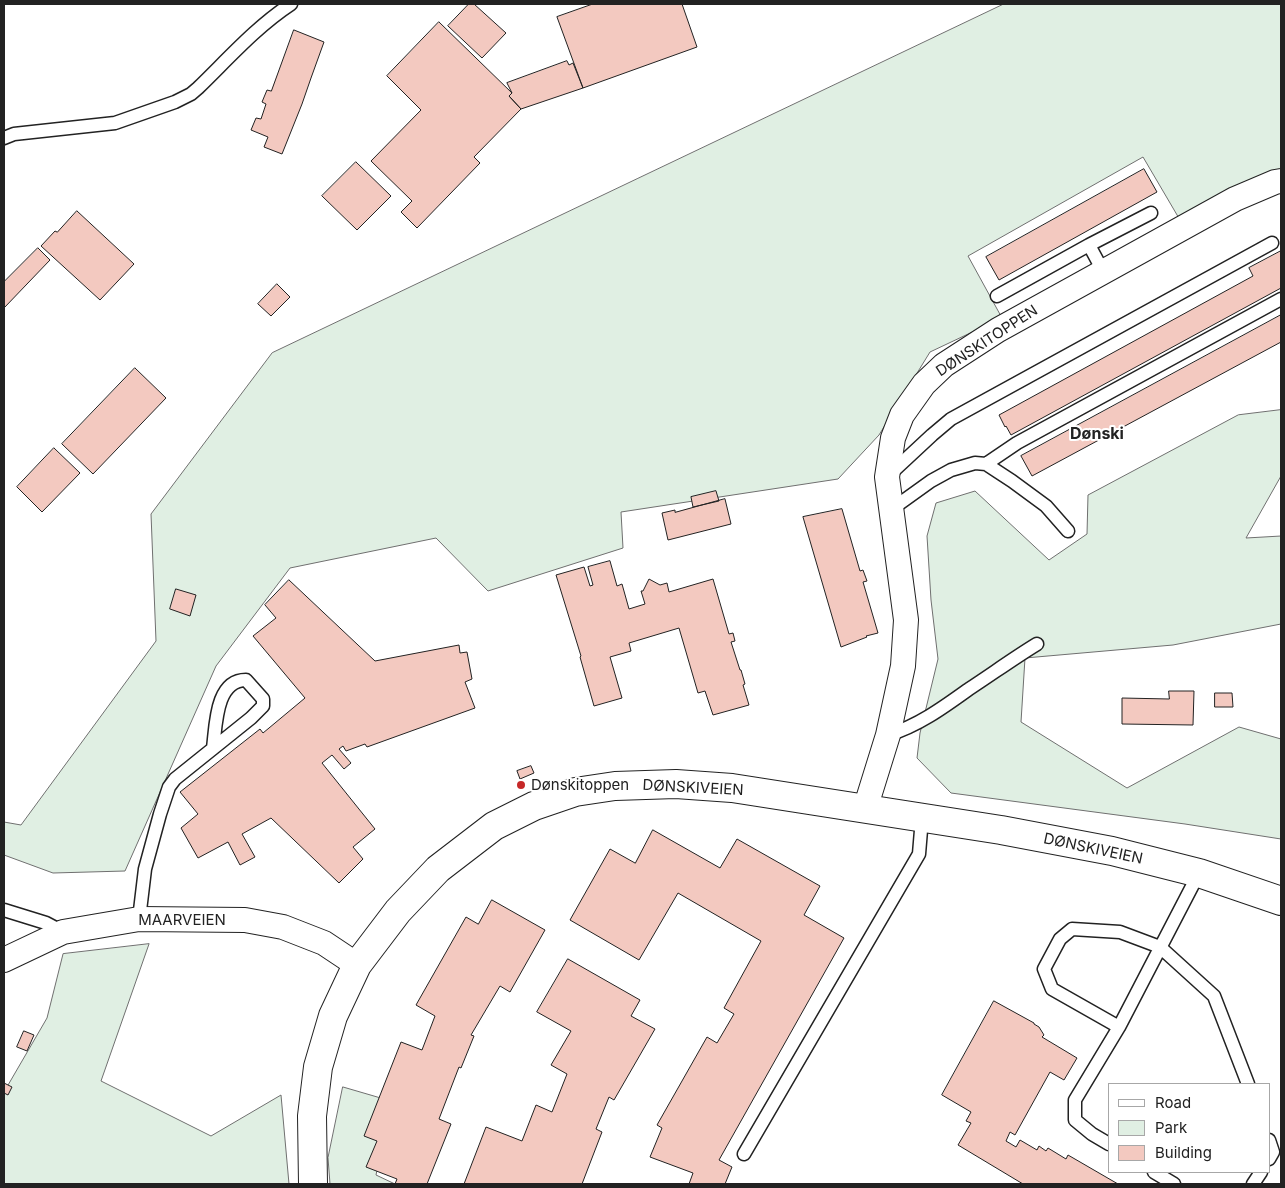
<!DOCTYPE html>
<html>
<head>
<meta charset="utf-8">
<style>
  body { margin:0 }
  #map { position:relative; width:1285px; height:1188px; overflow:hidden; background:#fff; font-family:Inter,sans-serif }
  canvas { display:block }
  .frame { position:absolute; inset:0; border:5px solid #222; pointer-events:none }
  .legend { position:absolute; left:1108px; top:1083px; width:162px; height:90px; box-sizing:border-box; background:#fff; border:1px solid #a7a7a7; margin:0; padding:6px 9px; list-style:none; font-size:15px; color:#222 }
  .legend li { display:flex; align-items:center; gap:10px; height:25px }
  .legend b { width:25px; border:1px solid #a7a7a7 }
</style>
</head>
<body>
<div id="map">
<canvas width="1285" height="1188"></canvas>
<div class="frame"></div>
<ul class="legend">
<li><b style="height:6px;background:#fff"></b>Road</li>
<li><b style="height:14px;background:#e0efe3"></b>Park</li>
<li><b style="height:14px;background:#f3c9c0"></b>Building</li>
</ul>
</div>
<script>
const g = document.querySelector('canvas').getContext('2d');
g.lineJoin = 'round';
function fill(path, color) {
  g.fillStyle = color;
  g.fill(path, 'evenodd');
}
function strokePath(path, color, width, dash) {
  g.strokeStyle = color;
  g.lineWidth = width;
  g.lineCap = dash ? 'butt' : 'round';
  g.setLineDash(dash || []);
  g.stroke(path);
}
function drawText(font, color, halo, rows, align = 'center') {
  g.font = font + ' Inter,sans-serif';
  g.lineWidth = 4;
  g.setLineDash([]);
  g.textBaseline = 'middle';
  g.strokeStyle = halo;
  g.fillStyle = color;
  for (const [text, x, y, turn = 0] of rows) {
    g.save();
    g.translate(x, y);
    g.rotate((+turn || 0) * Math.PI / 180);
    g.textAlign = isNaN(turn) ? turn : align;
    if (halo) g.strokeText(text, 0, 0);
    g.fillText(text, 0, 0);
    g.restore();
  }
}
const green = new Path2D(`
  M1004,4H1281V177L1180,220L1143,157L968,256L1002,318L930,352L879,435L838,479L621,512L623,548L488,591L436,538L290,568L216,666L125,871L53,873L4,855V822L21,825L156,641L151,514L272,353Z
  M1281,410V476L1246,538L1281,536V624L1173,645L1025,658L1021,722L1127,788L1239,727L1281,739V839L1185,824L951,793L917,758L920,733L938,659L931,600L927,536L936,503L975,491L1049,560L1087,534L1088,495L1238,415Z
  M149,944L101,1081L211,1136L281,1095L289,1184H4V1092L47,1018L63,954Z
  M343,1087L391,1101L376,1175L395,1184H330L328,1158Z`);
fill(green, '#e0efe3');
strokePath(green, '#6f6f6f', 1);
const building = new Path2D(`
  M469,4H474L506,33L482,58L448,26Z
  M593,4H682L697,47L583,88L557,17Z
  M439,22L512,93L509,96L521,109L474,157L480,163L417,228L401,212L412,201L371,161L421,110L387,76Z
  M294,30L324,42L311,78L302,104L282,154L264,147L268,137L251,130L256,118L261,119L266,104L262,102L267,90L271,91Z
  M567,61L569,65L573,63L583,88L521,109L509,96L512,93L507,83Z
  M356,162L391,196L357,230L322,196Z
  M1144,169L1157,192L999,280L986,257Z
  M77,211L134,264L100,300L41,246L55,231L57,232Z
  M38,248L50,260L4,308V282Z
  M1281,251V288L1011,435L1006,426L1005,427L999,415L1253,276L1249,268Z
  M277,284L290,297L271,316L258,304Z
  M1281,315V342L1032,476L1021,456Z
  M135,368L166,398L93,474L62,444Z
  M54,448L80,473L42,512L17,487Z
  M716,491L719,501L693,507L691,497Z
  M725,499L731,524L668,540L662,513L675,510V512Z
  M842,509L860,571L863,570L867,581L863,582L878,633L866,636L867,637L841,647L803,517Z
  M610,561L617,586L622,584L629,609L645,604L641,591H643L649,579L660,585L667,583L669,592L713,579L729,634L733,633L735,641L731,642L740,670H741L745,684L743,685L749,705L713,715L705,691L698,693L679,628L629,643L631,651L610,657L622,698L594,706L580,657L581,656L556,575L584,567L590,586L593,585L588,567Z
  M289,580L375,661L459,645L460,653L467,652L472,679L465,682L475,708L367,747L365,744L346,751L343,746L339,749L351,763L344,769L332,755L322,763L375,829L353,847L363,859L339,883L271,818L242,834L255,857L240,865L228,842L198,858L181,828L198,814L180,792L260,729L263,733L305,698L253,636L276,618L265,605Z
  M176,589L196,595L190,616L170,609Z
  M1169,691H1194L1193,725L1122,724V698L1169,699Z
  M1215,693H1232L1233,707H1215Z
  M531,766L534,773L520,779L517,771Z
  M653,830L720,868L737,839L820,886L804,915L844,938L719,1160L732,1167L725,1184H689L693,1173L650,1157L662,1128L657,1125L707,1037L717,1043L734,1014L724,1008L761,941L678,893L639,960L570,920L610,849L635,863Z
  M492,900L545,930L510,992L500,986L471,1035L474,1036L461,1068L459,1067L439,1119L451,1124L427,1184H395L397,1179L366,1167L377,1141L364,1136L401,1042L422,1050L435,1016L416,1005L466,917L478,924Z
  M568,959L640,1000L631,1016L655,1029L614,1100L609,1097L596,1129L602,1132L582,1184H464L486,1127L522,1141L536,1105L552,1112L567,1074L551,1065L571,1031L537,1012Z
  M994,1001L1034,1023V1024L1039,1027L1044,1035L1042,1037L1077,1058L1064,1080L1050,1072L1015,1135L1010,1132L1006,1141L1016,1147L1020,1140L1037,1150L1039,1146L1046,1151L1048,1148L1066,1159L1068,1155L1118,1184H1023L958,1145L971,1123L966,1121L971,1112L942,1095Z
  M24,1031L34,1035L27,1051L17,1047Z
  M4,1083L12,1087L8,1095L4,1093Z`);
fill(building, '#f3c9c0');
strokePath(building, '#222', 1);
const lane = new Path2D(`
  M4,138L14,134L115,123L175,102L191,94L198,88C228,59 256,27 291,4
  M1089,245L1103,271
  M997,296L1089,245L1151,213
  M986,464L1017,443L1281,299
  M889,475L932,435L951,419L1272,243
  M892,509L931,481L951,470L975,463L986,464L1012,481L1046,506L1068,531
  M888,735C918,726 944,707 969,689C992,674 1014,658 1037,644
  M4,910L46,923L63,932
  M139,919L145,869L160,814L169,787L175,779L251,718L263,706V699L246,680C215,680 216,727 213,748
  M1119,1027L1052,989L1044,969L1060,939L1072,929L1120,932L1160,947L1214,996L1248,1084
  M1269,1140L1273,1152L1269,1159
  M1109,1144L1092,1134L1075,1120V1100L1119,1027L1199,873
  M744,1154L919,854L922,818
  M1154,1172L1174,1184
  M1253,1184L1261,1172`);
const street = new Path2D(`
  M865,809L888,735L903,666L906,620L887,477L893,438L902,415L924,384L944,365L998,330L1235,199L1275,182L1281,181
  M4,960L63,932L98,926L139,919L245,920L283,927L324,943L357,965`);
const secondary = new Path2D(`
  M313,1184L312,1116L318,1067L333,1016L357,965L398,911L438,869L494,826L534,806L575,792L615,786L676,784L732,788L1001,830L1112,851L1199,873L1281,901`);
strokePath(lane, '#222', 15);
strokePath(street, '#222', 26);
strokePath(secondary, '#222', 30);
strokePath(lane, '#fff', 12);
strokePath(street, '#fff', 24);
strokePath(secondary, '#fff', 28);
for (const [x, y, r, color] of [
  [521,785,5,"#c62828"]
]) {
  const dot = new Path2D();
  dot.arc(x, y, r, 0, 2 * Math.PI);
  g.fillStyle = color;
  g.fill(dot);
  strokePath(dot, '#fff', 2);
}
drawText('15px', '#222', '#fff', [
  ["DØNSKITOPPEN",987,341,-33],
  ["DØNSKIVEIEN",693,788,3],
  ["DØNSKIVEIEN",1093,849,12],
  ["MAARVEIEN",182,920]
]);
drawText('15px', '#222', '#fff', [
  ["Dønskitoppen",531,785]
], 'left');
drawText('bold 16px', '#222', '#fff', [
  ["Dønski",1097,434]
]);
</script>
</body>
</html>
